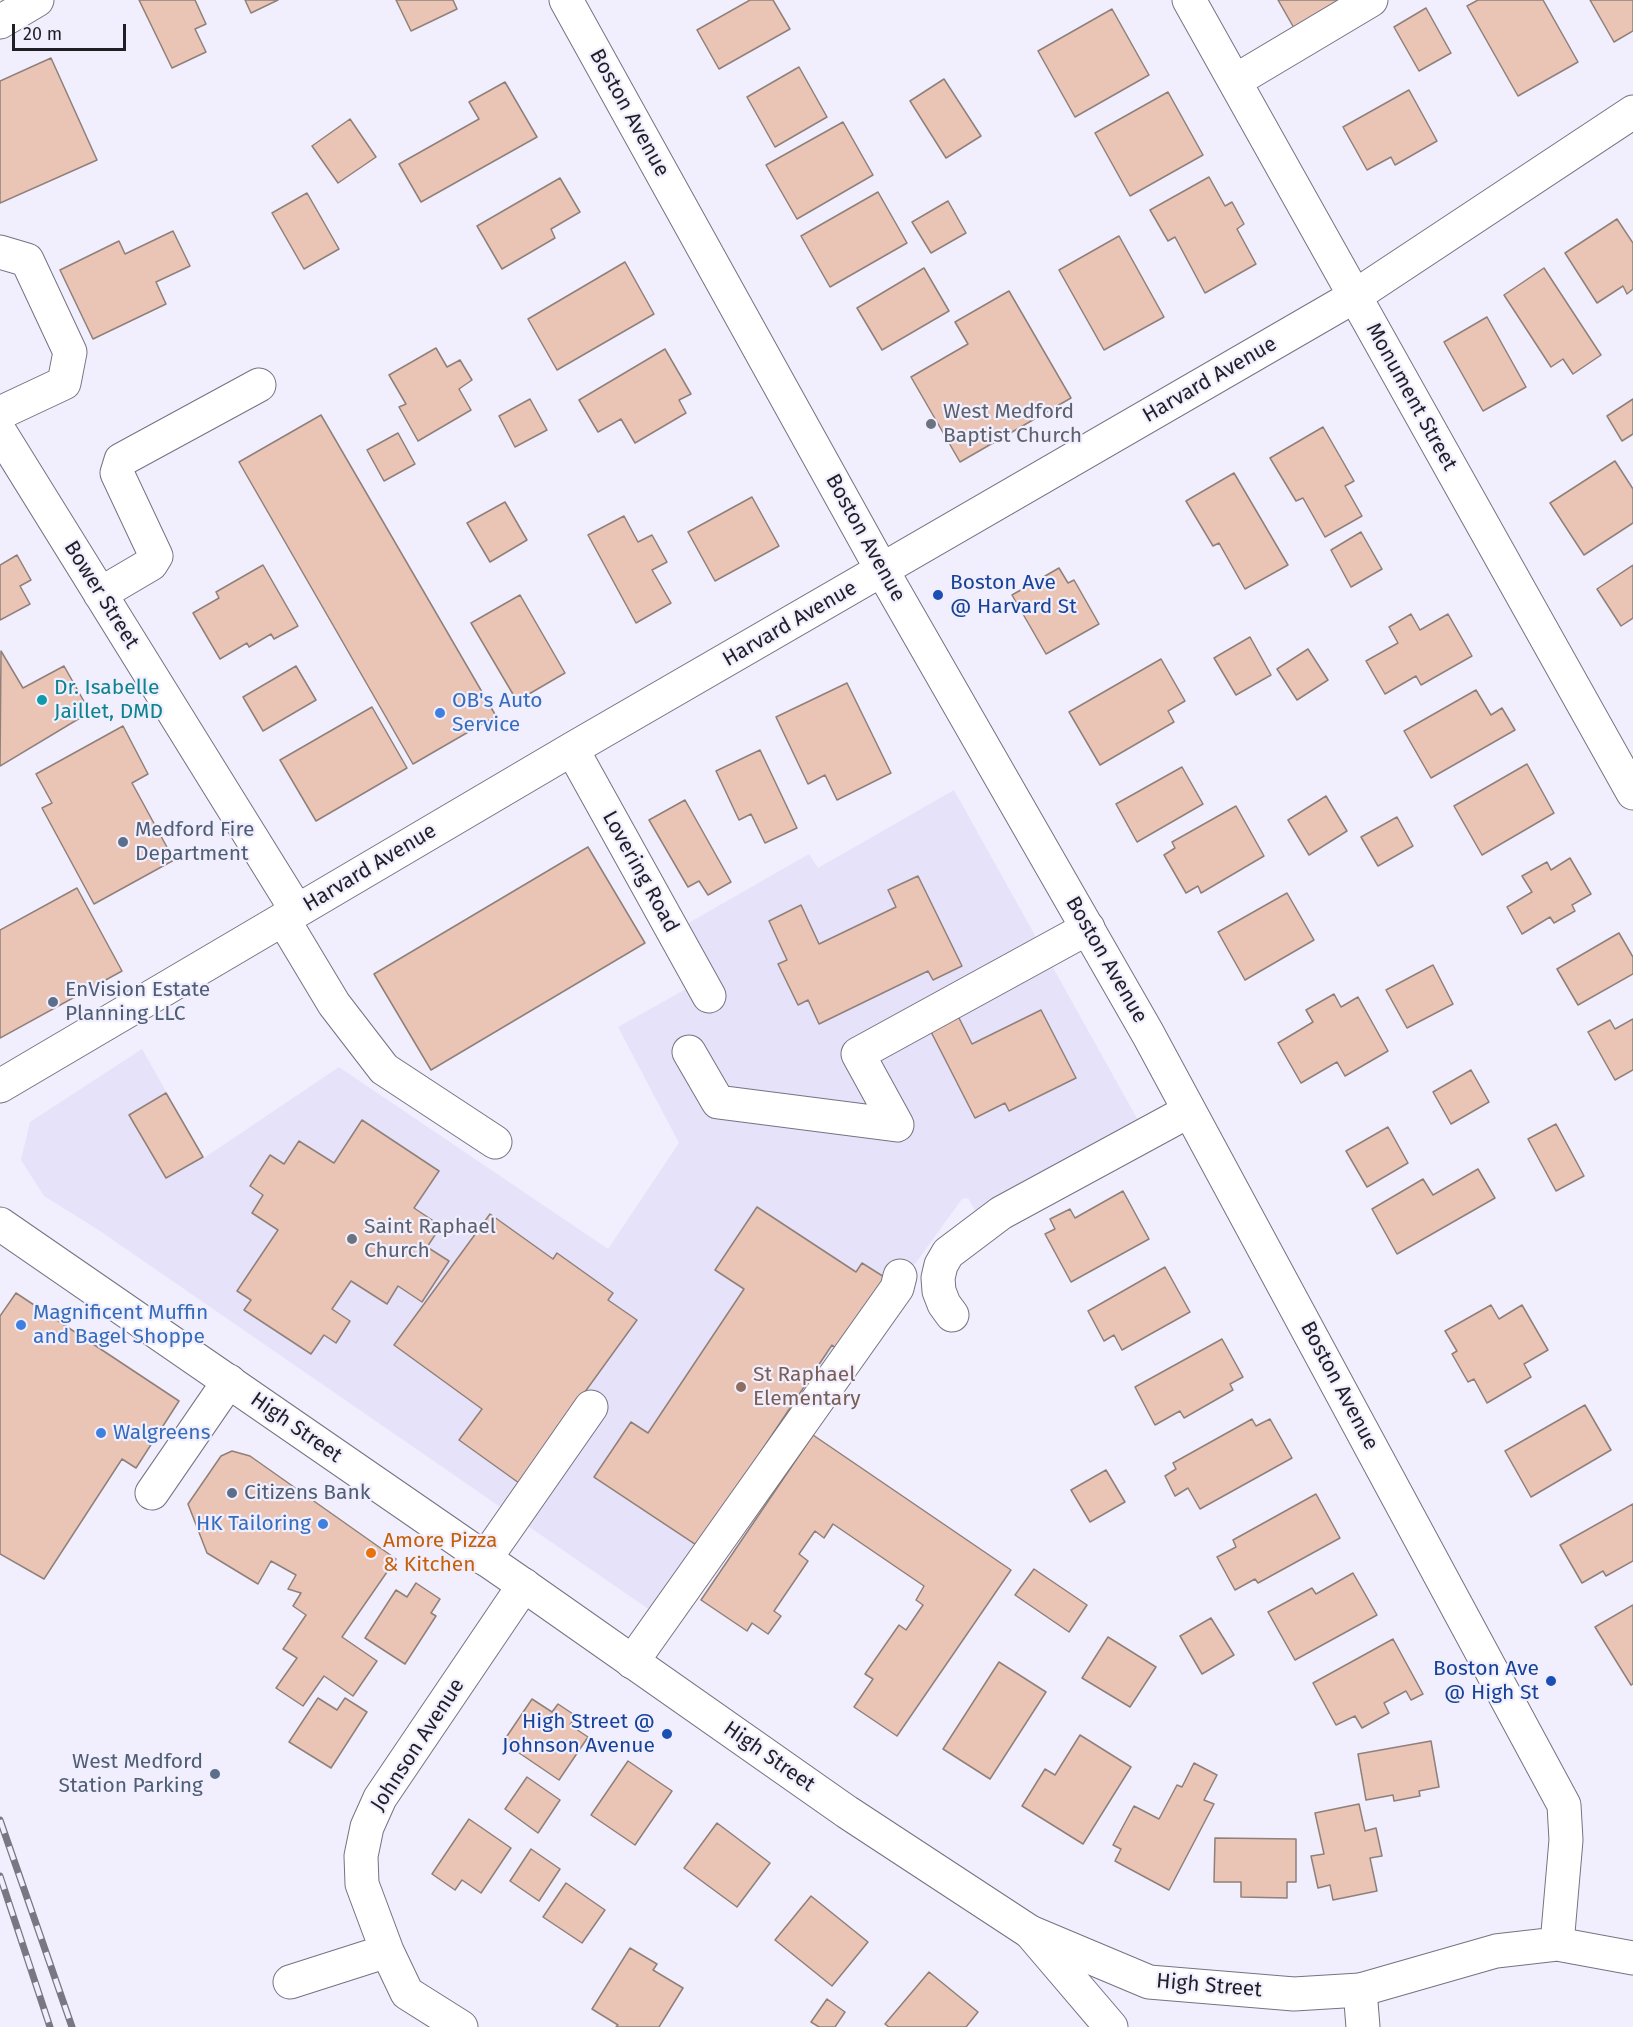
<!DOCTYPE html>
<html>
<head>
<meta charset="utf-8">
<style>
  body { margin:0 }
  #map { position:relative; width:1633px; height:2027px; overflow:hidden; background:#f1eefe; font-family:"Fira Sans",sans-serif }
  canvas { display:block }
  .scale { position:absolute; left:12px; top:24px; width:114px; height:27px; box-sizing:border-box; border:3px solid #201f25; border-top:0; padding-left:8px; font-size:18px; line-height:21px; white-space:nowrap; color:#201f25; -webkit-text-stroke:4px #f1eefe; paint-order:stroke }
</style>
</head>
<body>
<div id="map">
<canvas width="1633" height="2027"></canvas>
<div class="scale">20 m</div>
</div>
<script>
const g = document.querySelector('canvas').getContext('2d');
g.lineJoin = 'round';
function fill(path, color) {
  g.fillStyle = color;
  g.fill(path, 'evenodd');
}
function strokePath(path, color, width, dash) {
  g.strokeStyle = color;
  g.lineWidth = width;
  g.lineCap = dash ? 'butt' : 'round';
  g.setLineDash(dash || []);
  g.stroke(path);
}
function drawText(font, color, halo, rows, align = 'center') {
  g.font = font + ' "Fira Sans",sans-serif';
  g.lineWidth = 4.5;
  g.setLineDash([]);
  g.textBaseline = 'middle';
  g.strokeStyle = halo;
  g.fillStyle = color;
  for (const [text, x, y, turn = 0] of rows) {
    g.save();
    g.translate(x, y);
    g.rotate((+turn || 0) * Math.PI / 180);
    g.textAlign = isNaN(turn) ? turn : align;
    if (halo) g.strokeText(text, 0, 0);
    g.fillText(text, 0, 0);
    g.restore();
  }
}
fill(new Path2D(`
  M954,790L1139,1122L976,1212L968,1198L962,1199L660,1617L97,1229L44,1196L21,1160L30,1122L142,1049L204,1158L339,1067L608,1249L679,1143L618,1027L702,980L685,925L809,854L818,868Z`), '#e6e2f9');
const building = new Path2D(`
  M139,0H195L206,24L195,29L206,52L172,68Z
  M245,0H278L251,13Z
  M396,0H453L457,9L411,31Z
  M750,0H773L790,29L719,69L697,30Z
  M1278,0H1341L1294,28Z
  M1478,0H1543L1578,62L1518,96L1467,6Z
  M1590,0H1633V31L1614,42Z
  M1426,8L1451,53L1419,71L1394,27Z
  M1112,9L1149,75L1075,117L1038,51Z
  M51,58L97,160L0,203V81Z
  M799,67L827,117L775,147L747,97Z
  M944,79L981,136L946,158L910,101Z
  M505,82L537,137L421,202L399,164L479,119L469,102Z
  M1409,90L1437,141L1395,165L1391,157L1367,170L1343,127Z
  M1168,92L1203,155L1130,196L1095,133Z
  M350,119L376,157L338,183L312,146Z
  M843,122L873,175L797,219L766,165Z
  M1209,177L1225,206L1232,202L1244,224L1237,229L1256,264L1205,293L1175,237L1168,241L1150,210Z
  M560,178L580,212L551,229L555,238L502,269L477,226Z
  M878,192L907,243L830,287L801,236Z
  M307,193L339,249L304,269L272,213Z
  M948,201L966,233L931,253L912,222Z
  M1617,219L1633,243V289L1627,294L1623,286L1597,303L1565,253Z
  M173,231L190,266L156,282L166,304L93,339L60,270L119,241L125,254Z
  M1119,236L1164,317L1104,350L1059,270Z
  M625,262L654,314L557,370L528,319Z
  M924,268L949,311L882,350L857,308Z
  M1544,268L1601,355L1573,374L1563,359L1551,367L1504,295Z
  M1009,291L1071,398L960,462L911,377L968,344L955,322Z
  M1487,317L1526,387L1483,411L1444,342Z
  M436,348L447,367L460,360L472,380L459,389L471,410L418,441L399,407L406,404L389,375Z
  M665,349L691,394L679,400L686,413L635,443L621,419L598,432L579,400Z
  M530,399L547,430L515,447L499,416Z
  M1633,399V434L1622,441L1607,416Z
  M321,415L496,716L413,764L239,462Z
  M1323,427L1354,481L1345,486L1362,516L1325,537L1303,498L1296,501L1270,458Z
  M398,433L415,464L384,481L367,450Z
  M1615,461L1633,489V523L1584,555L1550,503Z
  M1234,473L1288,565L1245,589L1219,543L1213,546L1186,501Z
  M752,497L779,546L715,581L688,532Z
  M505,502L527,540L490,562L467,523Z
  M624,516L638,542L652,535L667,562L652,570L671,603L636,623L588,535Z
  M1361,532L1382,569L1351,587L1331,550Z
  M17,555L31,580L20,586L30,604L0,620V565Z
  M263,565L298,626L274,639L271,634L249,647L247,643L220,659L193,613L219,598L216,592Z
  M1633,565V618L1621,626L1597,589Z
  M1059,568L1068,583L1074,580L1099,624L1046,654L1012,595Z
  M520,595L565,673L517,701L471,623Z
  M1411,614L1420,630L1448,614L1472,656L1421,685L1416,676L1385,694L1366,661L1398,643L1389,627Z
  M1250,637L1271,675L1236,695L1214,658Z
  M1308,649L1328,680L1297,700L1277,669Z
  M1,651L23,688L64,666L90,712L0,766Z
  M1161,659L1185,701L1168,711L1174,722L1100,765L1069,712Z
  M296,666L316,700L263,731L243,697Z
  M847,683L891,773L837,800L825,775L808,784L776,717Z
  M1476,690L1491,715L1502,708L1515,730L1431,778L1404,731Z
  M372,707L407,768L316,821L280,760Z
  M123,726L148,774L132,783L174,860L94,904L42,808L52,803L36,774Z
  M760,750L797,828L765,843L751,814L739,820L716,771Z
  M1527,764L1554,813L1482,855L1454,806Z
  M1182,767L1203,804L1137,842L1116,804Z
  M1326,796L1347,831L1309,855L1288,820Z
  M685,800L731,882L708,895L699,881L688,887L649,820Z
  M1236,806L1264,856L1201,893L1198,886L1186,893L1164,855L1175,848L1172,842Z
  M1397,817L1413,846L1378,866L1361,837Z
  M588,847L645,943L431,1070L374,974Z
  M1570,858L1591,894L1572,905L1575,911L1554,923L1550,917L1522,934L1507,907L1532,892L1522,876L1547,862L1551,870Z
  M918,876L962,966L933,980L928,971L819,1024L808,1000L798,1005L778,964L787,960L769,921L801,905L819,944L896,907L888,890Z
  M77,888L122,971L0,1038V930Z
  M1287,893L1314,940L1245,980L1218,932Z
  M1619,933L1633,957V974L1578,1005L1557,969Z
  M1433,965L1453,1004L1407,1028L1386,990Z
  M1334,994L1341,1007L1358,997L1388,1051L1345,1076L1337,1062L1301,1083L1278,1043L1313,1022L1306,1010Z
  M1041,1010L1076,1078L1009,1111L1005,1103L975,1118L928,1026L956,1012L972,1044Z
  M1633,1019V1070L1615,1080L1588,1032L1610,1020L1615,1029Z
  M1471,1070L1489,1102L1451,1124L1433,1092Z
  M166,1093L203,1157L166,1178L129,1115Z
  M362,1120L439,1171L414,1208L441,1226L427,1247L449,1261L422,1302L398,1286L387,1304L351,1281L332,1309L350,1321L336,1343L324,1335L311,1354L244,1310L251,1300L237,1291L278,1230L252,1213L263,1195L250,1186L270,1155L284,1164L299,1141L334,1163Z
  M1556,1124L1584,1176L1556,1191L1528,1139Z
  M1388,1127L1408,1163L1367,1187L1346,1151Z
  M1478,1169L1495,1198L1397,1254L1372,1209L1423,1179L1433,1195Z
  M1123,1191L1149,1239L1071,1282L1045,1234L1055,1229L1050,1219L1070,1209L1075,1218Z
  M757,1207L856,1272L862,1263L889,1280L841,1352L832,1345L698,1546L594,1477L631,1422L648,1433L744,1289L715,1270Z
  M490,1214L553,1259L557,1253L613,1293L608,1300L637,1320L519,1483L459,1440L482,1409L394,1345Z
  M1165,1267L1190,1312L1122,1350L1114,1335L1104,1341L1088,1311Z
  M16,1293L179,1401L136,1468L122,1459L44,1579L0,1554V1316Z
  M1491,1305L1499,1319L1522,1305L1548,1350L1524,1364L1531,1377L1487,1403L1474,1379L1468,1382L1452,1354L1457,1351L1445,1331Z
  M1222,1339L1243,1377L1230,1384L1233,1390L1184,1418L1180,1411L1155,1425L1135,1387Z
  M1585,1405L1611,1450L1531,1497L1505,1451Z
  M1252,1419L1256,1426L1270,1419L1292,1458L1200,1509L1188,1488L1175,1496L1165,1476L1176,1469L1173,1463Z
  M813,1435L1011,1570L897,1736L854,1707L873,1679L865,1674L899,1625L906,1630L923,1605L916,1600L924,1586L833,1524L824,1538L815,1531L799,1554L808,1561L774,1611L781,1616L768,1634L752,1623L747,1631L701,1600Z
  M232,1451L250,1456L396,1559L342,1637L377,1661L353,1696L324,1676L303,1706L276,1688L297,1658L283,1649L306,1615L293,1606L301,1593L288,1589L296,1575L271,1561L258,1584L207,1553L188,1504L221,1456Z
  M1106,1470L1125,1502L1090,1522L1071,1490Z
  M1316,1494L1340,1538L1258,1583L1255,1579L1235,1590L1217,1557L1236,1547L1233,1540Z
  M1633,1504V1561L1606,1576L1603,1571L1582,1583L1560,1545Z
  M1034,1569L1087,1605L1069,1632L1015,1595Z
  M1353,1573L1377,1615L1295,1660L1268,1612L1312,1588L1316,1594Z
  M416,1583L440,1599L431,1613L436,1616L405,1664L365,1638L396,1590L407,1597Z
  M1633,1605V1684L1631,1685L1595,1627Z
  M1211,1618L1234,1655L1202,1674L1180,1636Z
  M1108,1637L1156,1667L1130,1707L1082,1678Z
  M1393,1639L1423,1694L1411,1700L1406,1691L1384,1703L1389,1713L1362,1728L1355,1716L1336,1725L1313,1683Z
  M999,1662L1046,1692L990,1779L943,1749Z
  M318,1698L337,1710L345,1698L367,1712L331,1768L289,1742Z
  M532,1699L552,1712L558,1704L576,1716L570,1725L588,1737L559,1780L503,1742Z
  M1080,1735L1131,1767L1083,1844L1022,1806L1045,1769L1055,1775Z
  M1431,1741L1439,1787L1419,1791L1420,1796L1394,1801L1393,1795L1366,1800L1358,1754Z
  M628,1761L672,1791L635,1845L591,1815Z
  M1194,1763L1217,1775L1204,1800L1214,1804L1169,1890L1115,1861L1121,1849L1113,1845L1134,1806L1159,1819L1177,1785L1182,1787Z
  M527,1777L560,1800L538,1833L505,1809Z
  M1359,1804L1365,1831L1376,1828L1382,1856L1370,1858L1377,1891L1333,1900L1330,1885L1318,1888L1311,1856L1324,1854L1315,1813Z
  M469,1819L511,1848L481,1893L462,1880L455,1890L432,1874Z
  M717,1823L770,1863L737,1907L684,1868Z
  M1215,1838L1296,1839V1882H1287V1898L1241,1897V1882H1214Z
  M531,1849L560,1869L539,1901L510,1881Z
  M566,1883L605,1910L582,1943L543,1917Z
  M811,1896L868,1942L832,1986L775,1940Z
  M630,1948L657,1964L653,1970L683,1988L659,2027H616L618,2025L592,2009Z
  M929,1972L978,2012L966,2027H889L885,2024Z
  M827,1999L845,2012L835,2027H819L811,2022Z`);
fill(building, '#eac4b5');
strokePath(building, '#8f807a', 1.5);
const minor = new Path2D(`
  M1189,0L1633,793
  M0,22L37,0
  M1235,81L1371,0
  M0,252L27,260L70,352L64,383L0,413
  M0,432L297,911
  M100,594L151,564L156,556L117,473L121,460L259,385
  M572,749L709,996
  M283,919L334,1004L384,1069L495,1142
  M689,1052L718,1102L897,1125L858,1054L1088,928
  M0,1086L572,749L1355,296L1633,112
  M952,1315L944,1304L939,1291L938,1278L941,1265L948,1253L1001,1213L1189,1111
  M152,1493L229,1381
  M485,1559L591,1407
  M632,1662L897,1288L900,1276
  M1030,1932L1111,2027
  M290,1982L387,1951
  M1360,1990L1363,2027
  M461,2027L407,1993L387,1951L362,1884L361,1856L367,1827L380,1798L524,1585`);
const major = new Path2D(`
  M566,0L882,570L1148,1034L1564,1805L1566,1840L1557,1944
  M0,1224L522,1584L847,1812L1030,1932L1149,1982L1294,1994L1360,1990L1496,1951L1557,1944L1633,1958`);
strokePath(minor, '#757381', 35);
strokePath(major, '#757381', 35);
strokePath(minor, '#fff', 33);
strokePath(major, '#fff', 33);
const rail = new Path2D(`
  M0,1820L72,2027
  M0,1876L50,2027`);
strokePath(rail, '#797782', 7);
strokePath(rail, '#f1eefe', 4.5, [14]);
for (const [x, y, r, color] of [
  [931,424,6,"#6b7280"],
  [938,595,6,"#1a4fb4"],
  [42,700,6,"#0f9aa8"],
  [440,713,6,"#3f7fe0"],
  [123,842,6,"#5c6f8a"],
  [53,1002,6,"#5c6f8a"],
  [352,1239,6,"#6b7280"],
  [21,1325,6,"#3f7fe0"],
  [741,1387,6,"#8d6e63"],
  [101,1433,6,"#3f7fe0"],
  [232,1493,6,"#5c6f8a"],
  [323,1524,6,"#3f7fe0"],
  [371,1553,6,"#e8710a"],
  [1551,1681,6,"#1a4fb4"],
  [667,1734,6,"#1a4fb4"],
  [215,1774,6,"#5c6f8a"]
]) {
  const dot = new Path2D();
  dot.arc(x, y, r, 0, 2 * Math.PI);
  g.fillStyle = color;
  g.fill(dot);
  strokePath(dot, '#f1eefe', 2);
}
drawText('21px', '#201f25', '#f1eefe', [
  ["Boston Avenue",629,113,61],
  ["Harvard Avenue",1210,380,-30],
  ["Monument Street",1411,397,61],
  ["Boston Avenue",865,538,61],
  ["Bower Street",101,595,58],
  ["Harvard Avenue",790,624,-30],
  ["Harvard Avenue",370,868,-31],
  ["Lovering Road",640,872,61],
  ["Boston Avenue",1106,960,60],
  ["Boston Avenue",1339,1386,62],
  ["High Street",296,1428,35],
  ["Johnson Avenue",418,1745,-57],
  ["High Street",769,1757,35],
  ["High Street",1209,1986,5]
]);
drawText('21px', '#5b616d', '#f1eefe', [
  ["West Medford",943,412],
  ["Baptist Church",943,436],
  ["Saint Raphael",364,1227],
  ["Church",364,1251]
], 'left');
drawText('21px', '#164399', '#f1eefe', [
  ["Boston Ave",950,583,"left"],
  ["@ Harvard St",950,607,"left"],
  ["Boston Ave",1539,1669],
  ["@ High St",1539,1693],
  ["High Street @",655,1722],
  ["Johnson Avenue",655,1746]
], 'right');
drawText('21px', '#0d838f', '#f1eefe', [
  ["Dr. Isabelle",54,688],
  ["Jaillet, DMD",54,712]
], 'left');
drawText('21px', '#366cbe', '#f1eefe', [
  ["OB's Auto",452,701],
  ["Service",452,725],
  ["Magnificent Muffin",33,1313],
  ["and Bagel Shoppe",33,1337],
  ["Walgreens",113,1433],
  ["HK Tailoring",311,1524,"right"]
], 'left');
drawText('21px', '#4e5e75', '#f1eefe', [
  ["Medford Fire",135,830],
  ["Department",135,854],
  ["EnVision Estate",65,990],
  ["Planning LLC",65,1014],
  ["Citizens Bank",244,1493],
  ["West Medford",203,1762,"right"],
  ["Station Parking",203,1786,"right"]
], 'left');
drawText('21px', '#785e54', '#f1eefe', [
  ["St Raphael",753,1375],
  ["Elementary",753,1399]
], 'left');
drawText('21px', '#c56008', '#f1eefe', [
  ["Amore Pizza",383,1541],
  ["& Kitchen",383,1565]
], 'left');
</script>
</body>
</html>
